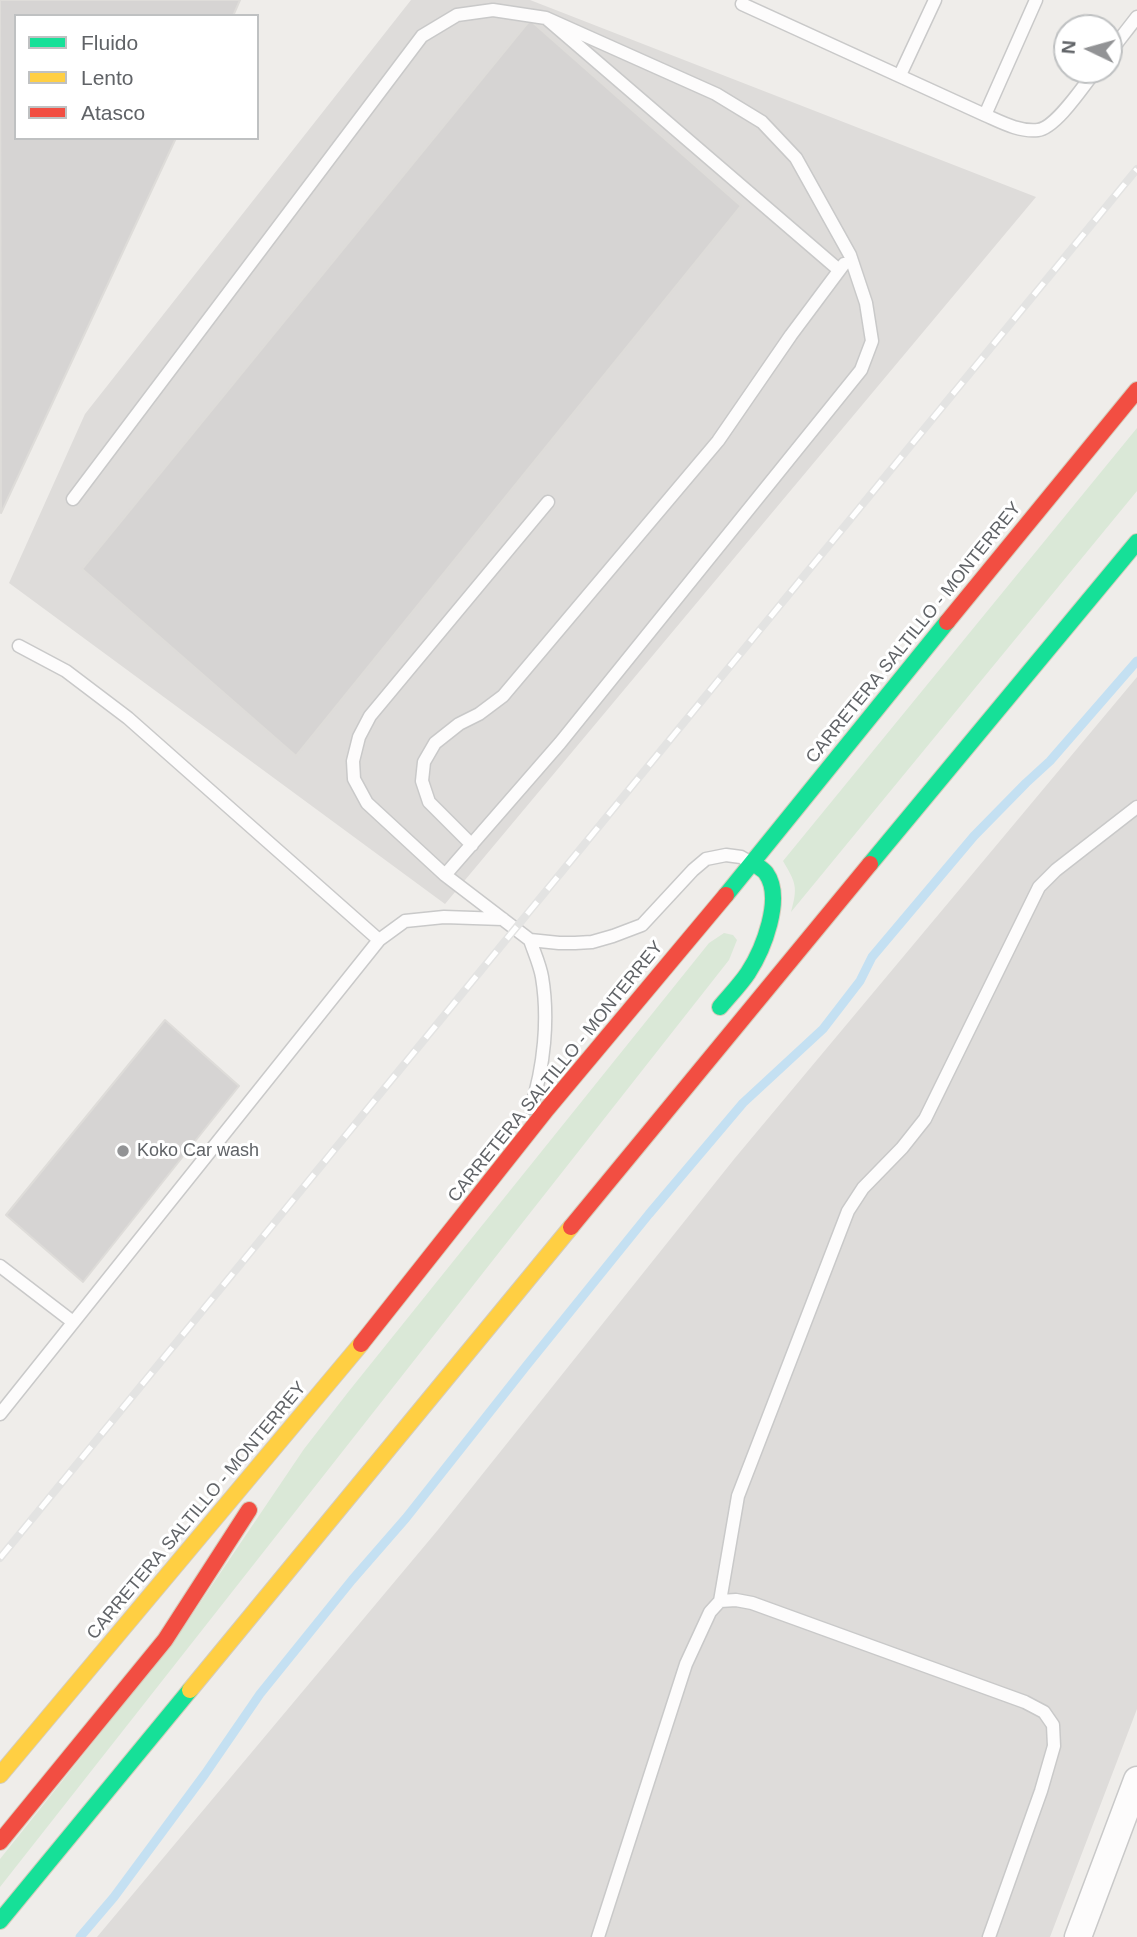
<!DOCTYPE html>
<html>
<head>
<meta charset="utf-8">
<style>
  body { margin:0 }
  #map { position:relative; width:1137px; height:1937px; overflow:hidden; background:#efedea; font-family:Helvetica,sans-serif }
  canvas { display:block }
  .legend { position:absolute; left:14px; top:14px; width:245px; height:126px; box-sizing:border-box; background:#fff; border:2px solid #bfc1c2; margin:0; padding:9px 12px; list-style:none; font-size:21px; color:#606367 }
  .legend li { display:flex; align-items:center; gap:14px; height:35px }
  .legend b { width:35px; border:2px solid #bfc1c2 }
  .north { position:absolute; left:1053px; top:14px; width:70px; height:70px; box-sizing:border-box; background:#fff; border:2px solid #bfc1c2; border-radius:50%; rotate:275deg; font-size:19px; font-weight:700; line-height:28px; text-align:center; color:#606367 }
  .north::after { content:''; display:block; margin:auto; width:24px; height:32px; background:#929395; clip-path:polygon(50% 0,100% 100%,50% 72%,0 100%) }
</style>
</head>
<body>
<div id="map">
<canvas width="1137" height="1937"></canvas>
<ul class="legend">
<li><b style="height:9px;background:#16e098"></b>Fluido</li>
<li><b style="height:9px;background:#ffcf43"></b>Lento</li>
<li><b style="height:9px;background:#f24e42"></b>Atasco</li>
</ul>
<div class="north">N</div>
</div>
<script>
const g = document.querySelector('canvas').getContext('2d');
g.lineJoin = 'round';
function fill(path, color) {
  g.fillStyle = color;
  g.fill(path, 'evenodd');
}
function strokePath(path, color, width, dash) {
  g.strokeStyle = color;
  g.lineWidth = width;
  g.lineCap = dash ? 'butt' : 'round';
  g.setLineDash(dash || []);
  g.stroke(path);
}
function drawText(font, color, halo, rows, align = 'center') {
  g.font = font + ' Helvetica,sans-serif';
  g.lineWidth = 6;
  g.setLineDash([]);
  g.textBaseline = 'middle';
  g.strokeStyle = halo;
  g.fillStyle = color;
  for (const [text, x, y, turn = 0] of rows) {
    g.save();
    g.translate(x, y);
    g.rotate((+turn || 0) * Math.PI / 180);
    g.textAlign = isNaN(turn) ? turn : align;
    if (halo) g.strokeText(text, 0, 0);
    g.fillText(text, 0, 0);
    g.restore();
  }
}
fill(new Path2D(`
  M411,0H530L1036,197L445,904L9,583L85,414Z
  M1137,677V1709L1050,1937H97L437,1531L735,1158Z`), '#dedcda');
fill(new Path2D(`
  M1137,428V491L791,912C798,887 796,883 783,861Z
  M724,933L733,935L737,940L729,960L0,1887V1859L175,1640L304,1449L349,1391L709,943Z`), '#dae8d7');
strokePath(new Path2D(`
  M80,1937L114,1897L205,1774L260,1694L352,1580L406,1518L527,1365L649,1214L743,1103L823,1029L860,981L872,957L974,836L1026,783L1050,761L1137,661`), '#c4e0f2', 9);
const building = new Path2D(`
  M0,0H240L233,16H16V138H176L1,513Z
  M530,20L741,206L296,756L82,569Z
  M165,1020L239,1086L83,1282L6,1215Z`);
fill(building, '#d6d4d3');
strokePath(building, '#dedcd9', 2);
const lane = new Path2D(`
  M742,4L985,115C1001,122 1019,132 1038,130C1056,128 1084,85 1096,70
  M1109,53L1137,17
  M900,75L935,0
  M985,115L1036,0
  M73,499L422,36L457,15L493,10L546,18L839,270
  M548,502L370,716L359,737L353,761L354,779L367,803L445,875L530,940L559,943H575L592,942L613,936L642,925L693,870L706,859L726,855L741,857L748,861
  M19,646L66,671L128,718L379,940
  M472,845L429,802L422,781L424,762L435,743L459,724L479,714L503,696L718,441L791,335L844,264
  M445,875L560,743L861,370L872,341L866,303L850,255L796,158L762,122L716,94L546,18
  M530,940C534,952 540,965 542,977C549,1019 544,1067 531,1108
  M0,1266L73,1322
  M0,1414L379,940L405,921L444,917L503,919
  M720,1601L738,1496L848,1211L863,1188L902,1148L925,1119L1039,887L1056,870L1137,807
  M598,1937L686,1664L710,1612L720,1601L736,1600L752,1603L1025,1702L1044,1712L1053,1725L1054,1746L1041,1791L989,1937`);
const street = new Path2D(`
  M1078,1937L1137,1780`);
const fast = new Path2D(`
  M870,864L1137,542
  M726,895L947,622
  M720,1007C729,996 740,985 748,973C763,950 784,898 766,873C763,869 757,866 753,863
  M0,1921L190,1690`);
const slow = new Path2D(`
  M190,1690L571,1227
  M0,1775L361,1344`);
const jam = new Path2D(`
  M947,622L1137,390
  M571,1227L870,864
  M361,1344L547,1109L726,895
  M0,1842L165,1640L249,1510`);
strokePath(lane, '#c9c9c9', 15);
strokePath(street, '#c9c9c9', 29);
strokePath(fast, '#d4ccbb', 18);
strokePath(slow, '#d4ccbb', 18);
strokePath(jam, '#d4ccbb', 18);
strokePath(lane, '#fdfcfc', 12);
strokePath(street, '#fdfcfc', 26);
strokePath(fast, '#16e098', 16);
strokePath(slow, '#ffcf43', 16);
strokePath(jam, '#f24e42', 16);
const rail = new Path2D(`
  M0,1558L1137,169`);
strokePath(rail, '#e3e3e2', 8);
strokePath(rail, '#fff', 5, [16]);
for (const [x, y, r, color] of [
  [123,1151,7,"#929395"]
]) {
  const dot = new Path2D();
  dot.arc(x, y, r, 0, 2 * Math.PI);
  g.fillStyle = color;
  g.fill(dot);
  strokePath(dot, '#fff', 2.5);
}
drawText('18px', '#606367', '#fff', [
  ["CARRETERA SALTILLO - MONTERREY",914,633,-51],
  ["CARRETERA SALTILLO - MONTERREY",556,1072,-51],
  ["CARRETERA SALTILLO - MONTERREY",197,1511,-50]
]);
drawText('18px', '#606367', '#fff', [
  ["Koko Car wash",137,1151]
], 'left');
</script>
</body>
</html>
